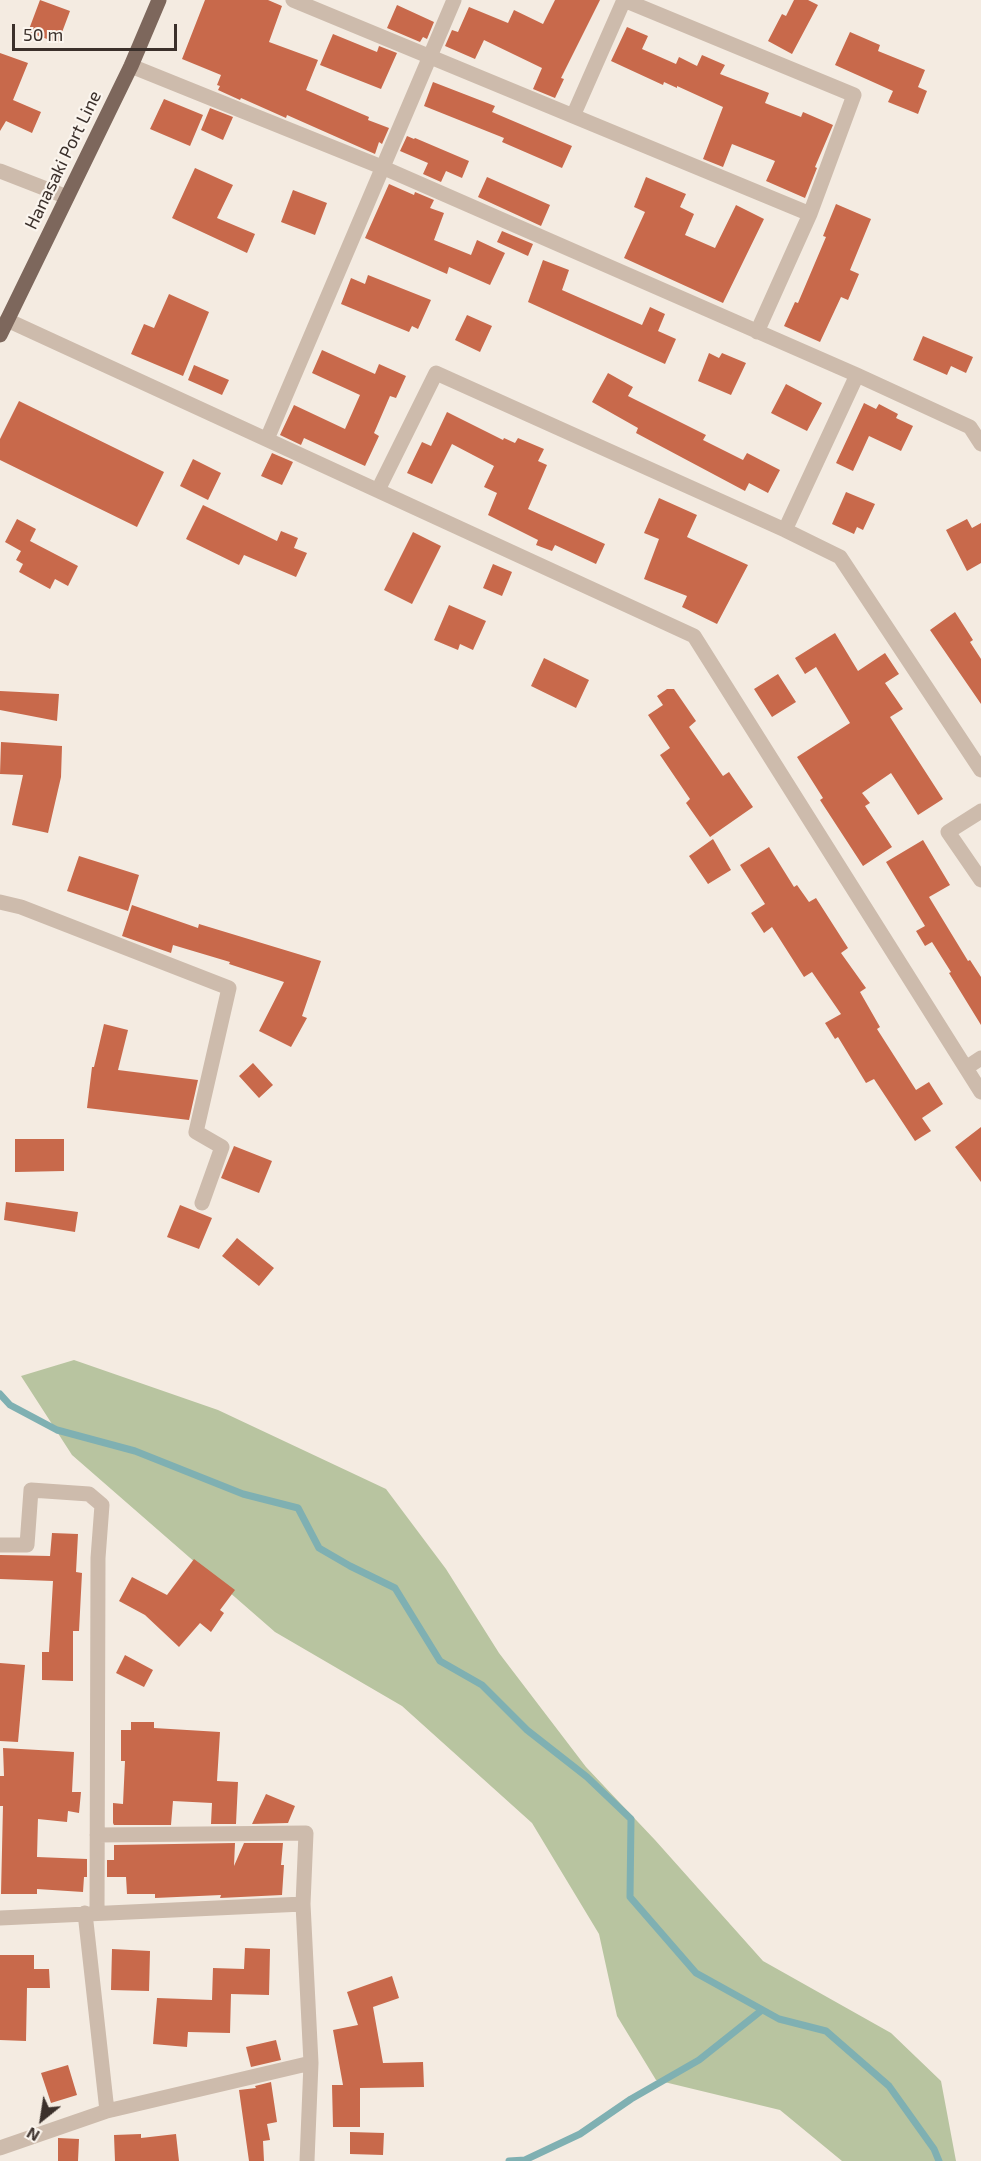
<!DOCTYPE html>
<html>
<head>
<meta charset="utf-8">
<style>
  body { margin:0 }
  #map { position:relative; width:981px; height:2161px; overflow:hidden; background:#f4ebe1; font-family:"Exo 2",sans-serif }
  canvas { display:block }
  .north { position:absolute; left:12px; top:2089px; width:60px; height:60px; -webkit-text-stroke:4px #fbf5ee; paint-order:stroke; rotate:210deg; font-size:16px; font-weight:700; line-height:24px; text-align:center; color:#3b302b }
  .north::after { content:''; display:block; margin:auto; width:21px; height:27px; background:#3b302b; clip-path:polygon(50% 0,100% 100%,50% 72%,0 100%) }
  .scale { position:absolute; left:12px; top:24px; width:165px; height:27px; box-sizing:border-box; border:3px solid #3b302b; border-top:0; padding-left:8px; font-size:18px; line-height:21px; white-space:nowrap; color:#3b302b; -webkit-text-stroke:4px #fbf5ee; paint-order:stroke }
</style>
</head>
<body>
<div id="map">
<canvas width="981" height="2161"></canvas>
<div class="north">N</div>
<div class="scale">50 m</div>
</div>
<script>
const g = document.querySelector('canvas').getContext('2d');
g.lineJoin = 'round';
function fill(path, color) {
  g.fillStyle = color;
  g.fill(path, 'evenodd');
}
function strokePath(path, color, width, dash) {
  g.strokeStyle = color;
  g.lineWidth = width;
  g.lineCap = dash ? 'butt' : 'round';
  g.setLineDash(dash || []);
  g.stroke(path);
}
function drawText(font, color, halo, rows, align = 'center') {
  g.font = font + ' "Exo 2",sans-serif';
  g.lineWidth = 4.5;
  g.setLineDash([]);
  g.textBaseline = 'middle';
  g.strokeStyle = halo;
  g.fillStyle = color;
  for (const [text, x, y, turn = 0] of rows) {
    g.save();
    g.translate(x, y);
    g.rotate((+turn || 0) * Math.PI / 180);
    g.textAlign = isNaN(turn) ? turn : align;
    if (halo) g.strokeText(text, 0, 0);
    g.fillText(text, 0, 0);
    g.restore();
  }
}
fill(new Path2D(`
  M74,1360L218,1410L386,1489L446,1569L499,1653L586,1767L655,1840L763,1961L891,2033L941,2081L956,2161H842L780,2110L656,2080L617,2016L599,1934L532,1823L402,1706L275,1632L72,1455L21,1376Z`), '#b8c4a0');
strokePath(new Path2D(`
  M0,1394L10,1405L57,1430L135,1451L243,1494L298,1508L319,1548L350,1566L395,1588L440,1661L482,1685L527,1730L587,1777L631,1819L630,1897L696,1973L779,2019L826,2031L889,2086L934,2149L939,2161
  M509,2161L525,2160L580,2134L631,2099L699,2060L762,2010`), '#7fb0b2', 7);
fill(new Path2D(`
  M40,0L70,11L58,43L28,32Z
  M205,0H268L282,6L269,42L318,60L306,90L369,117L368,120L389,128L382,144L379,142L375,154L287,115L286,118L241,98L240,100L218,90L220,86L217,85L221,75L182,59Z
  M555,0H600L561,78L564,79L555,98L533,89L542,68L484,40L475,59L445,46L452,30L458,32L469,7L508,23L514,10L543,24Z
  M794,0H808L818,5L792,54L768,41L782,14L786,16Z
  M397,5L434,22L427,39L423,37L420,42L387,28Z
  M627,27L648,36L642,49L676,64L679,57L697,66L702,55L725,65L720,74L769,93L765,103L801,117L803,112L833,125L815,167L817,168L805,198L766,181L775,161L732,144L723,167L703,159L723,107L677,86V88L664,82L663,85L611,61Z
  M850,32L880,45L878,51L925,70L918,87L927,91L918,114L888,102L893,91L835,65Z
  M333,34L377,52L379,46L397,53L381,89L320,65Z
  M0,53L28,63L13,100L41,112L32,133L6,121L0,131Z
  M433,82L495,106L492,112L572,146L562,168L502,142L504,138L424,106Z
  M164,99L203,115L190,146L150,129Z
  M210,108L233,117L223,140L201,130Z
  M407,136L414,139L415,138L469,161L462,178L446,171L441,182L423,174L428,163L400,151Z
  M195,168L233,185L217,218L255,234L247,253L172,218Z
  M487,177L550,205L541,226L478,197Z
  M646,177L686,194L680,207L694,214L685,235L715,248L736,205L764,219L723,303L624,258L645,212L634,207Z
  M389,184L414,195L415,192L434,200L430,208L444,213L434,240L471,255L477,240L505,253L490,285L449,267L447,274L365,238Z
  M293,190L327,203L315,235L281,222Z
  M836,204L871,219L850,270L859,274L848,300L841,297L820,342L784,326L795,302L798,303L826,237L823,236Z
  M502,231L533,244L528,256L497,242Z
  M543,260L569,270L562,290L642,325L650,307L665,314L658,331L676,339L665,364L528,302Z
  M368,275L431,300L418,329L412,326L409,332L341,304L351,278L365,284Z
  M169,294L209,312L183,376L131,354L144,324L154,328Z
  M467,315L492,326L480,352L455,340Z
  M923,336L973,357L966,373L951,366L947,375L913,360Z
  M322,350L375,374L379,364L406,376L396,398L390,396L374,433L379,436L365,466L304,438L301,445L280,435L294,405L345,429L360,395L312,373Z
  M709,353L719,358L722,353L746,363L731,395L698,381Z
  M194,365L229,380L222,395L188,380Z
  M608,373L633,387L628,396L706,435L703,440L743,460L747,453L780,470L768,493L749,483L745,491L636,433L638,428L592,402Z
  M786,384L822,403L807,431L771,413Z
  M19,401L164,472L137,527L0,460V439Z
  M864,403L876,409L879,404L898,414L896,418L913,426L901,451L869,436L853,471L836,463Z
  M447,412L503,440L504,438L515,443L518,438L544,449L538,461L547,465L528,509L605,544L596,564L555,545L552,551L536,545L538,540L488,515L497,493L484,487L494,466L452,444L432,484L407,473L422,442L431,446Z
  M272,453L293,462L282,485L261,476Z
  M193,459L221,473L208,500L180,486Z
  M846,492L875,504L863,530L857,527L854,534L832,524Z
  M659,498L697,515L687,537L748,565L717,624L682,607L687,596L644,579L659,539L644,533Z
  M203,505L277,541L281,531L298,538L294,548L307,553L296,577L244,555L239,565L186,539Z
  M17,519L36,529L30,541L78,566L68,586L55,579L50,589L19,572L23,564L16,560L21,551L5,542Z
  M967,519L972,528L981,523V563L967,571L946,530Z
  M413,532L441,546L412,604L384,590Z
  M493,564L512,572L502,596L483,588Z
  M449,605L486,621L473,650L460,644L458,650L434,640Z
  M955,612L973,640L970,642L981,659V704L930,630Z
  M835,633L858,671L885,653L899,674L885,683L903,709L890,717L943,799L918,815L891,773L862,793L870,803L865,806L892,847L863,866L820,800L823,798L797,757L850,723L816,667L805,674L795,658Z
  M544,658L589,680L576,708L531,686Z
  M778,674L796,702L772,717L754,689Z
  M667,689H674L696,721L689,727L723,776L729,772L753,807L710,837L686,803L690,799L660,755L670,748L648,715L663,705L657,696Z
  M0,691L59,694L57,721L0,710Z
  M1,742L62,746L61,777L48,833L12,825L23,775L0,774Z
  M713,839L731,870L708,884L689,856Z
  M923,840L950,885L929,897L968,961L970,960L981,977V1025L949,973L951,972L932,942L925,946L916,931L925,926L886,862Z
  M769,847L794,887L797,885L809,902L816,898L848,948L841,953L866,988L860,992L880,1027L877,1029L916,1090L929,1082L943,1104L922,1118L931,1131L915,1141L874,1079L866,1083L838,1037L835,1039L825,1023L841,1014L812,972L804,977L772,927L764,933L751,913L765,904L740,865Z
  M79,856L139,875L128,911L67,891Z
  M132,905L198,928L199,924L321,961L302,1016L307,1018L291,1047L259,1031L284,982L229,964L230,962L173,945L171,953L122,936Z
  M104,1024L128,1030L118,1070L198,1080L189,1120L87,1108L92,1067H94Z
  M253,1063L273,1085L259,1098L239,1076Z
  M981,1127V1182L955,1147Z
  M15,1139H64V1171L15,1172Z
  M234,1146L272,1161L259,1193L221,1178Z
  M6,1202L78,1212L75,1232L4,1220Z
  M180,1205L212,1218L199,1249L167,1237Z
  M237,1238L274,1268L259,1286L222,1256Z
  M52,1533L78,1534L76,1572L82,1573L79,1631H73V1681L42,1680V1652H49L53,1581L0,1579V1555L50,1556Z
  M194,1559L235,1590L220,1610L224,1613L211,1632L200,1623L179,1647L145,1615L119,1601L132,1577L167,1595Z
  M125,1655L153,1670L144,1687L116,1673Z
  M0,1663L25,1665L18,1742L0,1741Z
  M131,1722H154V1728L220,1732L217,1781L238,1782L236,1824H211L212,1803L173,1801L171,1825H114L113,1823V1803L123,1804L125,1761H121V1730H131Z
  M3,1748L74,1752L72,1792H81L79,1813L68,1811L67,1822L38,1819L37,1857L87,1859V1877H84L83,1892L37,1889V1894H1L3,1806H0V1776H4Z
  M266,1794L295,1806L288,1823L252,1824Z
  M235,1843L234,1866L244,1843H283L281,1865H284L282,1895L220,1898L221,1895L155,1898V1894H127L126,1877H107V1860H114V1845Z
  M245,1948L270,1949L269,1995L231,1994L230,2033L188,2032L187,2047L153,2044L157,1998L212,2000L213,1968L244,1969Z
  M112,1949L150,1951L149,1991L111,1990Z
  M0,1955H34V1969H49L50,1988H27L26,2041L0,2040Z
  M392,1976L399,1998L373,2007L383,2063L423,2062L424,2087L360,2088V2127H333L332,2085H343L333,2030L358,2025L347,1992Z
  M276,2040L281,2060L251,2067L246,2047Z
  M68,2065L77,2095L51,2103L41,2073Z
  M271,2082L277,2122L267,2124L270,2140L263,2141L264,2161H249L239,2090L256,2088L255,2086Z
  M350,2132L384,2133L383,2155L350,2154Z
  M141,2134V2138L176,2134L179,2161H115L114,2135Z
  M58,2138L79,2139L78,2161H58Z`), '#c8694b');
strokePath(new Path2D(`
  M293,0L810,214
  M131,66L384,168L857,375L970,427L981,444
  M573,116L624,0L854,95L810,214L757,332
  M0,171L67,197
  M7,320L694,636L981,1092
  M267,439L454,0
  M378,490L436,373L785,530L840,557L981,770
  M785,530L857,375
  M981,811L948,832L981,880
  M0,902L21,907L229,988L196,1132L222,1147L202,1203
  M966,1068L981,1058
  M0,1545H27L31,1490L89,1494L102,1505L98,1558L97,1913
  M97,1835L306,1833L303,1904
  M85,1913L107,2111
  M0,1918L303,1904L311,2063L307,2161
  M0,2148L107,2111L311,2063`), '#cdbbac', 15);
strokePath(new Path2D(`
  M0,335L131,66L159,0`), '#7d675c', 15);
drawText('18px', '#3b302b', '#fbf5ee', [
  ["Hanasaki Port Line",63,160,-64]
]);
</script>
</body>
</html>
